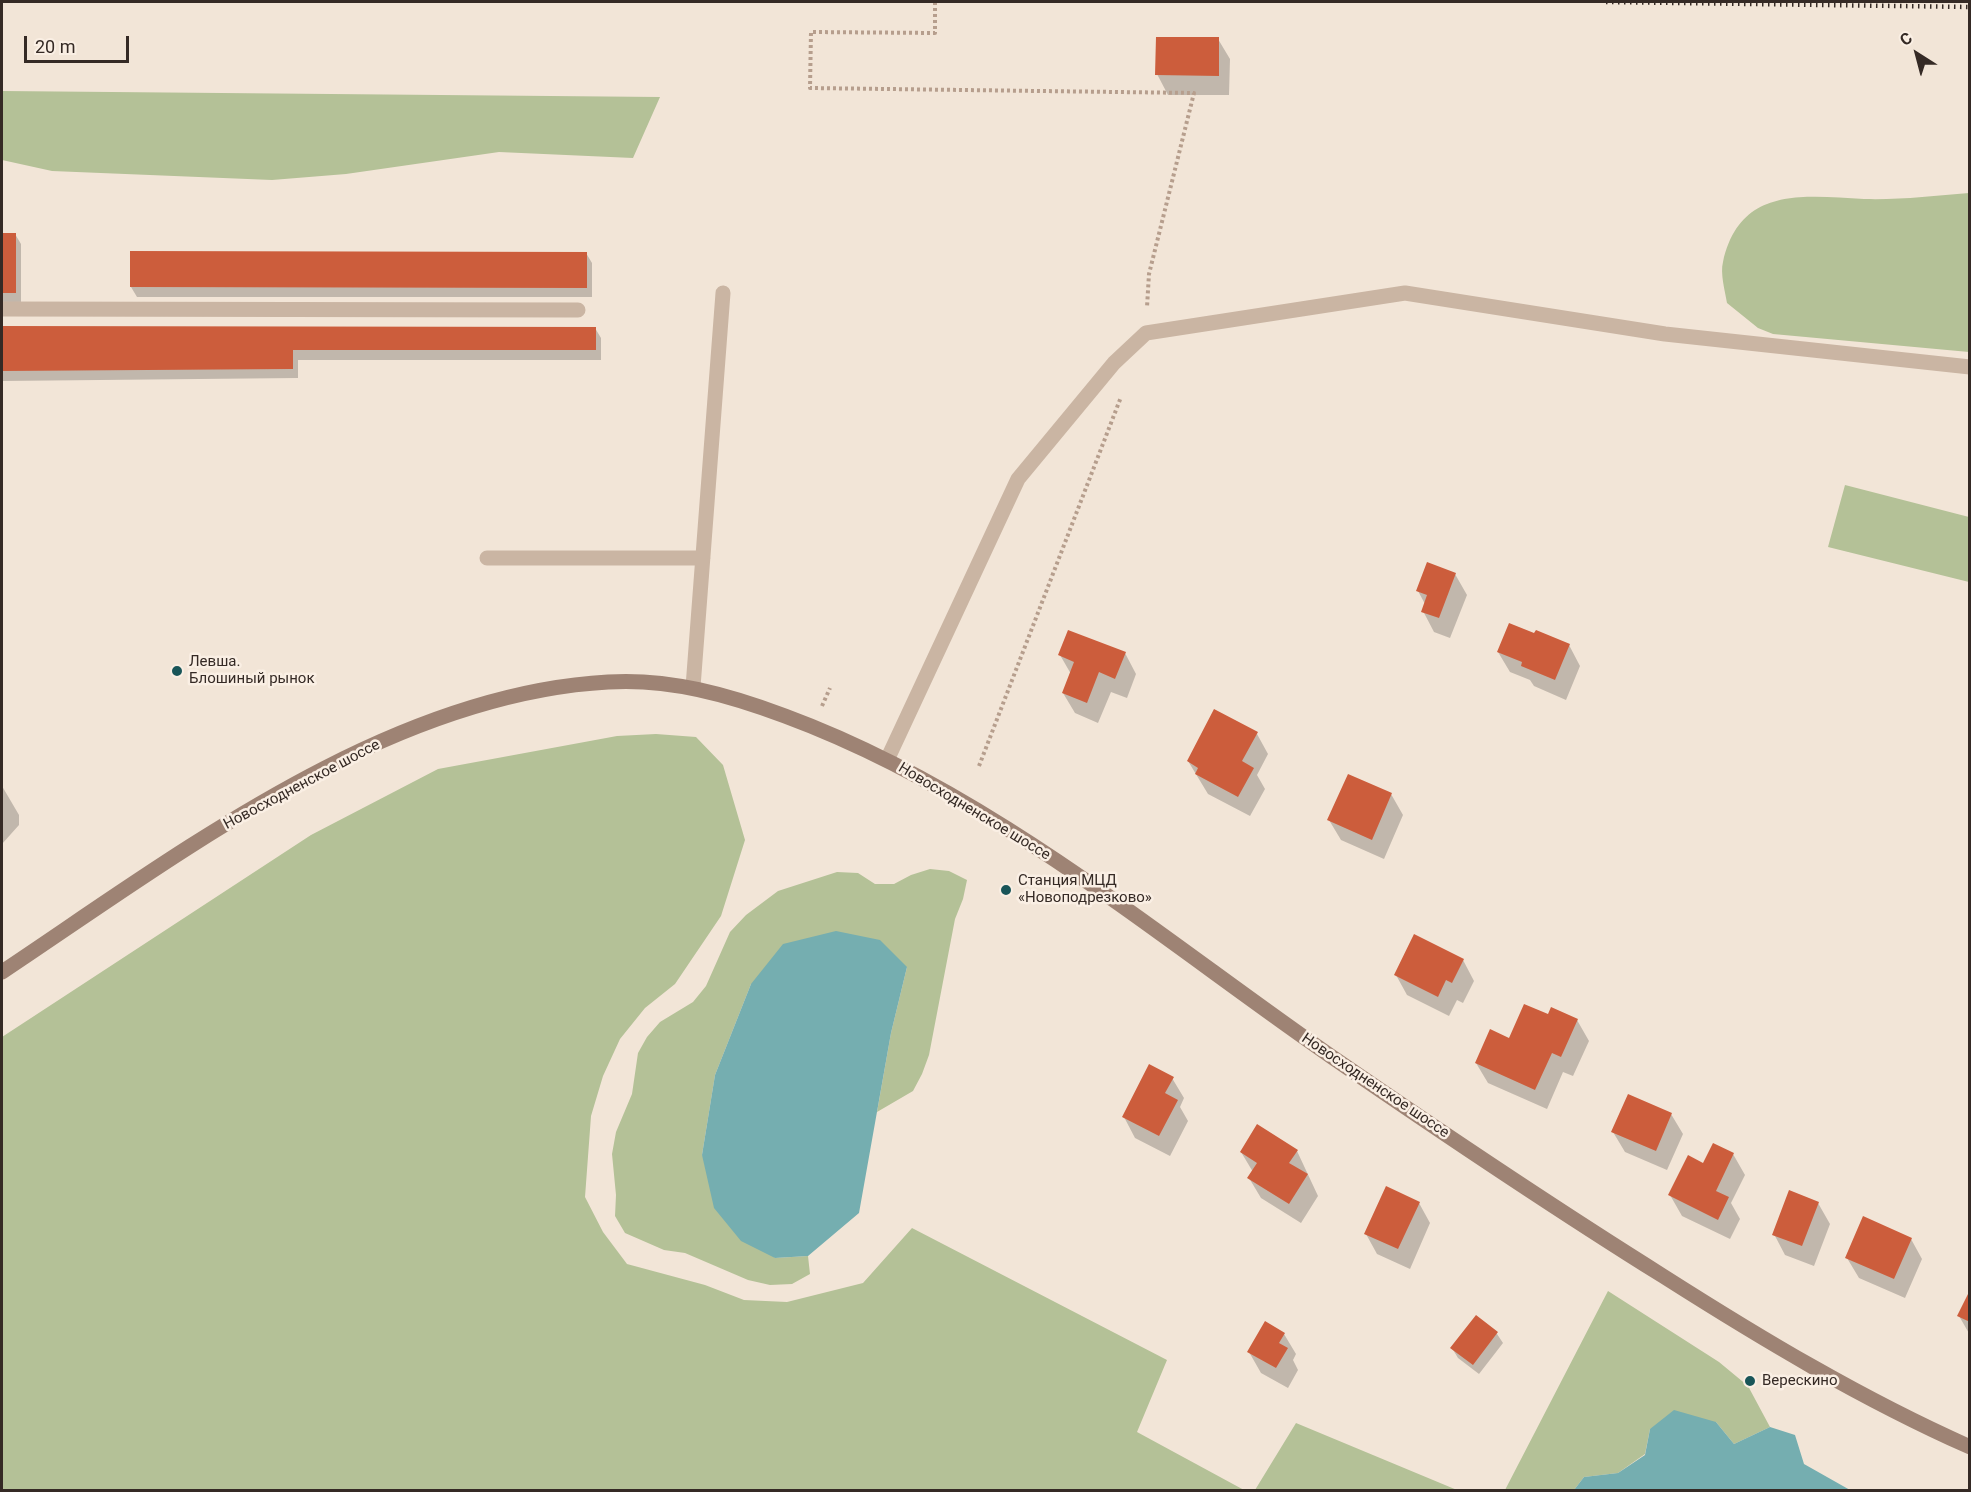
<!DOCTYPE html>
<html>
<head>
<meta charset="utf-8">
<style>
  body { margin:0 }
  #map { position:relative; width:1971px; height:1492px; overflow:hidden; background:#f2e5d7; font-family:Roboto,sans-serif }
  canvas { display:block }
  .frame { position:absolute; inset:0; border:3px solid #352a25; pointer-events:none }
  .north { position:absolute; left:1887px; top:24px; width:60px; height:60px; -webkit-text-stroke:4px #faefe4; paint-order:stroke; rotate:324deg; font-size:16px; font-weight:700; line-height:24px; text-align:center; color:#352a25 }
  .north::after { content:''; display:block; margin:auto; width:21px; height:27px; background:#352a25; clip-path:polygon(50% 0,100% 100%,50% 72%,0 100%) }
  .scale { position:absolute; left:24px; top:36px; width:105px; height:27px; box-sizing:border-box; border:3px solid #352a25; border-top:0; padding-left:8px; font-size:18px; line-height:21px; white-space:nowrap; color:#352a25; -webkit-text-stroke:4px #faefe4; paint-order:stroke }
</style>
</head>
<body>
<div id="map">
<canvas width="1971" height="1492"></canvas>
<div class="frame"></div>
<div class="north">С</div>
<div class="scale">20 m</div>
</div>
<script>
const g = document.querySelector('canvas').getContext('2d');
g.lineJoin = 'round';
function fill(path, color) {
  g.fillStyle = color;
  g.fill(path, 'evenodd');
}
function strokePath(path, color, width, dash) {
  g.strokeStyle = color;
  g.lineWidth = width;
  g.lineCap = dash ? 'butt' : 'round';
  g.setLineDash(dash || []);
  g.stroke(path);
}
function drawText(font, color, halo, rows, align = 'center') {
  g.font = font + ' Roboto,sans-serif';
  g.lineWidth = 5;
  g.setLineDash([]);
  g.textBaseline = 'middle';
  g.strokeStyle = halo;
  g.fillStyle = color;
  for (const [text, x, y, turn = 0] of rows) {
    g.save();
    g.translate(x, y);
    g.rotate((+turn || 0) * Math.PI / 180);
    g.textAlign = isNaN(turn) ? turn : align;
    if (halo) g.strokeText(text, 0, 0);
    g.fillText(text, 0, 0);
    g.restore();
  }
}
fill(new Path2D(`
  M2,91L660,97L633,158L499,152L346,174L272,180L52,171L2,160Z
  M1969,193V352L1773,334L1758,328L1727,303C1725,291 1720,273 1723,262C1740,186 1803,196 1864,199C1899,200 1934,196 1969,193Z
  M1845,485L1969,517V582L1828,547Z
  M656,734L696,737L723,765L745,840L721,916L675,984L645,1008L620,1039L603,1076L591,1116L585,1197L603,1232L627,1264L705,1285L744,1300L787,1302L863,1283L912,1228L1167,1360L1137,1432L1244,1490H2V1037L311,835L438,769L617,736Z
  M930,869L949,871L967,880L963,899L955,919L929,1055L922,1074L913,1091L877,1112L891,1033L907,967L751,984L715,1075L702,1155L775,1258L808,1256L810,1274L792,1284L770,1285L748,1280L685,1253L664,1250L625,1233L615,1216L616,1195L612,1154L616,1132L632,1094L638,1053L647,1037L660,1022L693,1002L706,986L730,932L746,915L778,891L837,872L858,873L875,884H894L911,875Z
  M1608,1291L1719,1362L1748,1386L1770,1427L1734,1444L1716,1422L1650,1429L1645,1454L1618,1473L1584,1477L1574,1490H1505Z
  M1296,1423L1457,1490H1255Z`), '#b4c197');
fill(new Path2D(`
  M836,931L880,940L907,967L891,1033L859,1213L808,1256L775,1258L741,1241L714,1208L702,1155L715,1075L751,984L783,944Z
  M1674,1410L1716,1422L1734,1444L1770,1427L1795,1435L1804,1464L1850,1490H1574L1584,1477L1618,1473L1645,1455L1650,1429Z`), '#75aeb0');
fill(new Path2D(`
  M1218,39L1230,59L1229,95H1168L1157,74Z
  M2,234H15L21,244V302H2Z
  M586,253L592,263V297H137L131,287Z
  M2,327L595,328L601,338V360H298V378L2,381Z
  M1455,574L1467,595L1450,638L1434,632L1423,611L1425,604L1418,591Z
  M1569,645L1580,666L1566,700L1534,686L1530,680L1510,672L1498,652Z
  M1125,653L1136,674L1127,698L1111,692L1098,723L1075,713L1063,693L1071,674L1060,655Z
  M1257,734L1268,754L1257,775L1265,789L1250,816L1208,794L1188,761Z
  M1349,776L1391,794L1403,815L1384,859L1341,840L1329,820Z
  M2,786L19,815V825L2,844Z
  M1463,960L1474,981L1463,1003L1457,1000L1449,1016L1407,995L1396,975Z
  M1549,1016L1577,1020L1589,1041L1573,1076L1563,1072L1547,1109L1488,1083L1476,1063Z
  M1172,1078L1184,1098L1180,1107L1188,1121L1170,1156L1135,1138L1124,1117Z
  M1671,1114L1683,1134L1667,1170L1625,1152L1613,1132Z
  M1297,1151L1318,1196L1301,1223L1261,1198L1249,1178L1253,1172L1241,1152Z
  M1733,1154L1745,1175L1731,1203L1740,1219L1730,1239L1682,1216L1670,1195L1703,1165Z
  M1419,1203L1430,1223L1410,1269L1377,1254L1366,1234Z
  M1818,1203L1830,1224L1814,1266L1785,1255L1774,1234Z
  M1911,1239L1922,1259L1905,1298L1859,1278L1847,1258Z
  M1970,1293V1335L1959,1316Z
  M1476,1317L1497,1334L1503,1343L1479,1374L1458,1358L1452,1348Z
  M1284,1334L1296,1354L1293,1360L1298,1370L1288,1388L1261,1373L1249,1352Z`), '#0003');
fill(new Path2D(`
  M1156,37H1219V76L1155,75Z
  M2,233H16V293H2Z
  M130,251L587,252V288L130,287Z
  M2,326L596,327V350H293V369L2,371Z
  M1427,562L1456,573L1439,618L1421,612L1427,595L1416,591Z
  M1509,623L1534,633L1536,630L1570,644L1555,680L1521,666L1522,662L1497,652Z
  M1068,630L1126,652L1115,679L1099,672L1087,703L1062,693L1074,662L1058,655Z
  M1214,709L1258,732L1242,761L1254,768L1238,797L1195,774L1198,768L1187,761Z
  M1348,774L1392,793L1372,840L1327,820Z
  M1414,934L1464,959L1452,983L1446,980L1438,997L1394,975Z
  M1524,1004L1548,1014L1551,1007L1578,1019L1561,1057L1552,1053L1535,1090L1475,1063L1490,1029L1509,1038Z
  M1149,1064L1174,1077L1165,1093L1178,1100L1159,1136L1122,1117Z
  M1628,1094L1672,1113L1656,1151L1611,1132Z
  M1257,1124L1298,1150L1289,1163L1308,1174L1289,1204L1247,1178L1257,1163L1240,1152Z
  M1713,1143L1734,1153L1716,1191L1729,1197L1718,1220L1668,1195L1688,1155L1703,1163Z
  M1386,1186L1420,1202L1398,1249L1364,1234Z
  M1789,1190L1819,1202L1802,1246L1772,1235Z
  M1863,1216L1912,1238L1894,1279L1845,1258Z
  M1970,1290V1322L1957,1316Z
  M1476,1315L1498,1332L1473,1365L1450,1348Z
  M1265,1321L1285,1333L1279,1343L1288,1348L1276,1368L1247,1352Z`), '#cc5d3c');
strokePath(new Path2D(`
  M935,2V33L811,32L810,88L1194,93L1149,274L1147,307
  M822,706L830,688
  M979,766L1121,397`), '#b69e8d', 4, [3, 3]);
strokePath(new Path2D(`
  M2,309L578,310
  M487,558H703
  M693,687L723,293
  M887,760L1018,479L1114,363L1146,333L1405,293L1665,334L1970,367`), '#cab5a3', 15);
strokePath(new Path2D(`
  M2,972C179,854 388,694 608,682C669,678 729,695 785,716C988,791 1156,935 1332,1057C1441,1132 1551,1206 1663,1276C1762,1339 1862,1399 1970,1447`), '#9e8374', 15);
strokePath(new Path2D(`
  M1606,2L1970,7`), '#352a25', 4.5, [1.5, 4.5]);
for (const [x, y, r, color] of [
  [177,671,6,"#195558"],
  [1006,890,6,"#195558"],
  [1750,1381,6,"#195558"]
]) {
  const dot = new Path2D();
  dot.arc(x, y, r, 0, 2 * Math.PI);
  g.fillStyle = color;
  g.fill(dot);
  strokePath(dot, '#faefe4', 2);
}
drawText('15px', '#352a25', '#faefe4', [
  ["Левша.",189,662],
  ["Блошиный рынок",189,679],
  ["Станция МЦД",1018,881],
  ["«Новоподрезково»",1018,898],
  ["Верескино",1762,1381]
], 'left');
drawText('15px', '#352a25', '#faefe4', [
  ["Новосходненское шоссе",302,785,-28],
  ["Новосходненское шоссе",974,812,31],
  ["Новосходненское шоссе",1375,1086,34]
]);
</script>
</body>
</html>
